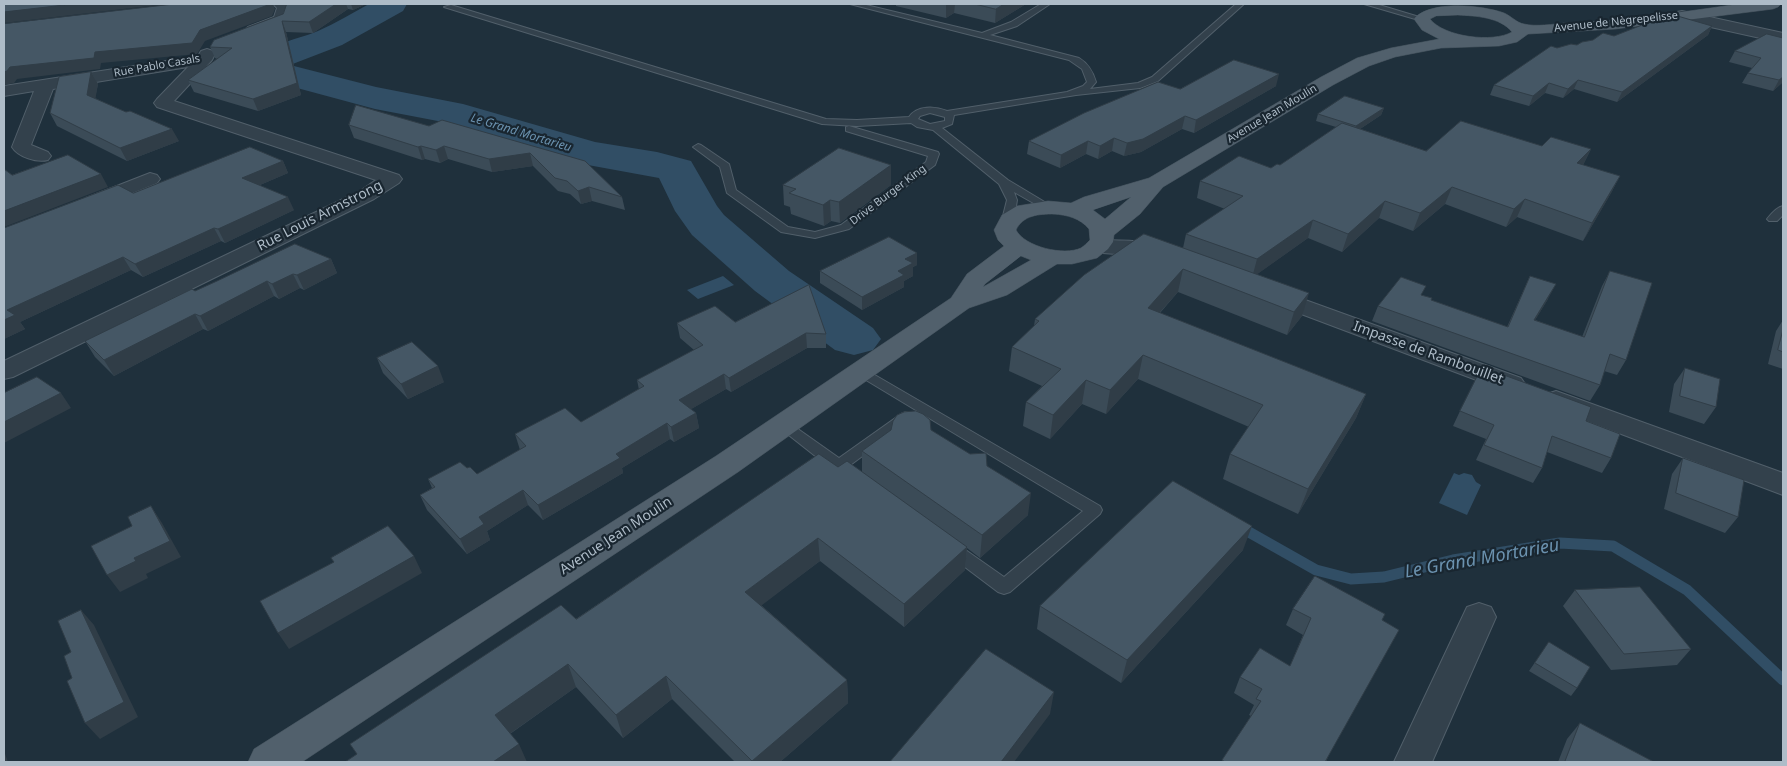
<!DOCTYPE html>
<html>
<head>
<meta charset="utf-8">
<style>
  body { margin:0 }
  #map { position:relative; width:1787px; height:766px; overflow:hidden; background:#1f303c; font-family:"Noto Sans",sans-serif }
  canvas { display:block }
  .frame { position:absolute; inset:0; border:5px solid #aebcc8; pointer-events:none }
</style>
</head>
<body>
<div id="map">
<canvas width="1787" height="766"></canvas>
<div class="frame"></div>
</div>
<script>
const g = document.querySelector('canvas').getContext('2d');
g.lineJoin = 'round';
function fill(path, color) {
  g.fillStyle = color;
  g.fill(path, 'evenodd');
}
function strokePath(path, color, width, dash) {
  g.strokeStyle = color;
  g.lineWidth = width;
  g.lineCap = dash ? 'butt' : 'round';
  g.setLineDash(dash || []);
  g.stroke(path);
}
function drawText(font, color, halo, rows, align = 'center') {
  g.font = font + ' "Noto Sans",sans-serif';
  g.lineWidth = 4.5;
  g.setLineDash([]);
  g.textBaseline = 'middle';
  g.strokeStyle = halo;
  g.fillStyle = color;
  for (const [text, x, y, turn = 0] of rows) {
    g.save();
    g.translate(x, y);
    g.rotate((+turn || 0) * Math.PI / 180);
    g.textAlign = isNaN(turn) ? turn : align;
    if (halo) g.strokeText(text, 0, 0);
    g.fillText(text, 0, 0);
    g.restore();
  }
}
fill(new Path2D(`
  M723,276L734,285L698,299L687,290Z
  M1454,473L1459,475L1464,473L1472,475L1476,482L1481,485L1467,515L1439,503Z`), '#314e65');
strokePath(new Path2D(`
  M1240,527L1316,570L1351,579L1384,577L1453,560L1560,543L1613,546L1687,590L1783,680`), '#314e65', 11);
fill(new Path2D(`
  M369,4H407L403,11L342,45L290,65L376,87L463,104L595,142L657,152L691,161L717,206L724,215L789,271L873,328L881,339L873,350L854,355L835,350L755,291L692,235L675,211L659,178L577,163L443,122L375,109L260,78L252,73L247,66C262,44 295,41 318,31C336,23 352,13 369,4Z`), '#314e65');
const lane = new Path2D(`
  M850,4H862L982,33L1011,22L1041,4H1050L1017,26L990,35L1079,58C1089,64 1093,72 1096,82L1090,89L1138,83L1152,77L1236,4H1244L1158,81L1140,88L1076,95L954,115L952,124L942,128L1008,180L1053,207L1052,209H1044L1014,192L1017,200L1013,224L1007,227L1001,224L1007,200L999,184L933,130L917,127L911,123L857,126L822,124L444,7L451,5L826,119L857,120L909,117C917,105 935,106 947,111L1067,92L1083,86L1087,82L1082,69L1069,60ZM930,113L945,117V121L930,124L918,119L920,116Z
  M1364,4H1376L1426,19L1422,21Z
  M849,126L938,152L939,154L935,165L849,229L815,238L781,232L727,193L720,167L693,147L698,144L701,145L729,164L736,190L788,227L815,232L841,225L926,162L928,156L846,131V127Z
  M1783,206V215L1777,221H1769L1767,219C1771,214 1777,207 1783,206Z
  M861,367L1100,506L1102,510L1100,514L1010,592L1004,594L998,592L945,552L943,548L945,544L951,542L957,544L1004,577L1083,511L856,374L854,371L856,368Z
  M906,412L911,414L913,417L911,420L849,466L861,476L858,480L853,481L833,470L776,425L778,422H788L839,458L901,414Z`);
const street = new Path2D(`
  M273,4H291L292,6L286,23L258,33H248L245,30L248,27L274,17L277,8Z
  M1682,11L1783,33V43L1706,26L1677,18L1675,15L1677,12Z
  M207,49L213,51L215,54L212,60L174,101L399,175L402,179L399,183L374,199L13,377L4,379V361L360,191L376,180L157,107L154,103L157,99L188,67L53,89L31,145L48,152L51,156L48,160C37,163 18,157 12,147L34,91L4,96V86L198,56L201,51Z
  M150,173L157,175L160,179L157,183L100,206L93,208L86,206L83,202L86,198Z
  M1097,240C1115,241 1158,238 1169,253L1166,258L1158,260L1144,256L1089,252L1086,247L1089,242Z
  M1272,288L1521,378L1525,384L1521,390L1512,392L1503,390L1264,300L1260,295L1264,290Z
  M1556,391L1783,473V495L1547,406L1543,400L1547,394Z
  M1479,603L1491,607L1496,617L1432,762H1394L1467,607Z`);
const primary = new Path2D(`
  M1739,4H1781L1778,7L1773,9L1615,29L1528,34L1517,42L1499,46L1441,48L1395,57L1369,66L1333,85L1163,187L1140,214L1114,235L1113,242L1108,249L1097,258L1072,264H1057L1007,295L969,308L738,472L302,762H248L254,749L716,456L951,298L967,274L1004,246L998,240L994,230L1002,215L1017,206L1048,201L1071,203L1084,197L1149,178L1321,77L1357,58L1391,48L1439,39L1422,30L1414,19C1429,0 1482,5 1504,13C1511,16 1517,23 1524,24C1536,27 1553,24 1566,23C1624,21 1682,12 1739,4ZM1458,15C1476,16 1500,17 1512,32C1493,43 1444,37 1430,19L1436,16ZM1131,197L1105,219L1093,210ZM1054,214C1067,215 1080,218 1089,229L1090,240C1087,243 1084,246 1081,248C1064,256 1025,247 1016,230C1023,215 1039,214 1054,214ZM1021,256L1031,260L983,287L985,284Z`);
strokePath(lane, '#515f6a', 2);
strokePath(street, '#515f6a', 2);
strokePath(primary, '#3f4d58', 1);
fill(lane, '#33414c');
fill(street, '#33414c');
fill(primary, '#51606c');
fill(new Path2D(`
  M287,4H366L353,10L348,9L313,33L286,32L301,95L258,111L194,92L188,80L217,59L215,58L210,47L283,14Z
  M896,4H1026L995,23L954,13L946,18L896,6Z
  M1712,26L1708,35L1617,102L1574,89L1563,98L1545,93L1529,106L1490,95L1494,85L1557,48L1577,45L1593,40L1614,36Z
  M1767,34L1783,82L1773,91L1742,83L1748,73L1752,68L1729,62L1735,51Z
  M91,72L98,84L95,98L179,141L127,161L57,126L50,113Z
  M1276,86L1194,133L1182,129L1141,152L1124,156L1112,151L1098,159L1086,154L1060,168L1027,154L1029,141L1180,89Z
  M1384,108L1381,115L1360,129L1426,151L1542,146L1591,149L1583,165L1620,176L1611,193L1583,241L1517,217L1506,227L1445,204L1413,231L1379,218L1342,252L1308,238L1257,274L1302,316L1287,335L1178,292L1160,313L1366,394L1356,418L1298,514L1223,479L1230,454L1249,427L1138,379L1106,414L1082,404L1050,439L1023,426L1026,402L1042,386L1009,371L1012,347L1034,326L1035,319L1183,248L1186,234L1225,209L1197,198L1200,181L1271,168L1280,165L1336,127L1316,121L1318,114Z
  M349,125L429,126L585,161L622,197L625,210L592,201L581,204L570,194L558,191L533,166L492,172L448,159L440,163L425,159L422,160L354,138Z
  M283,161L288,173L260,185L294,210L225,243L221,241L143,277L131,270L20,322L25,329L4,339V228L133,193Z
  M783,185H891L840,223L831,221L824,226L791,214L790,207L784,205Z
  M331,259L337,273L304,290L300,288L279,299L274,296L208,331L203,329L114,376L95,357L85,341L195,291Z
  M917,265L913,267V276L904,281V287L862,310L820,283V271Z
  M1610,271L1626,360L1617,375L1604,371L1600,385L1590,401L1372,321L1378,306L1423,295L1431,300L1507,327L1530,276L1548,299L1535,320L1582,337L1602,286Z
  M1783,320V369L1768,364L1776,331Z
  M735,322L826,334V348H807L731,392L726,389L691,409L696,413L699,428L674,442L670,439L622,468L623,473L543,520L528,505L487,531L490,540L467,554L427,510L420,495L432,488L428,479L467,468L477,474L520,450L515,434L581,422L639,390L637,380L694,350L680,338L677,323Z
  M377,358L444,382L408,399L383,373Z
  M1685,368L1716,407L1704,424L1669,412L1674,384Z
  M1460,411L1586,421L1611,458L1602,473L1547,452L1542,468L1533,483L1476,460L1486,439L1453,426Z
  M931,430L987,466L1028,515L980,558L967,548L965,570L904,627L820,561L761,605L847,680L848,703L780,762H735L672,699L623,738L576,687L510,734L357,754L350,744L576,619L838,467L862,472V451Z
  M1683,458L1738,517L1725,533L1664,509L1672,474Z
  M1243,550L1121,683L1037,629L1040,606Z
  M1575,590L1691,649L1677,665L1611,670L1563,606Z
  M1293,609L1382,620L1326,762H1221L1251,716L1249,715L1254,705L1234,693L1240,677L1290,666L1303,635L1286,625Z
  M1549,642L1577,688L1571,696L1529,671Z
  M1580,723L1654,762H1558L1567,739Z`), '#3b4b57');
fill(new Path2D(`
  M73,4H166L4,23V12Z
  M269,4H273L275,9L272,16L205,41L197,54L101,63L100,69L17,79L14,83L4,85V72L10,67L95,52L200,30Z
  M336,4H346L348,9L313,33L309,22Z
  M351,4H366L353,10Z
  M946,4H955L954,13L946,18Z
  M1004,4H1026L995,23L996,9Z
  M282,21L286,32L301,95L258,111L253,99Z
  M1712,26L1708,35L1617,102L1622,92Z
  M91,72L98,84L94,107L87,95Z
  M1279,74L1276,86L1194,133L1196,120Z
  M1783,77V82L1773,91L1779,80Z
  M1578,80L1574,89L1563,98L1568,89Z
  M1549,83L1545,93L1529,106L1533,96Z
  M1384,108L1381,115L1354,133L1356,126Z
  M1185,116L1182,129L1141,152L1124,156L1127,143Z
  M172,129L179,141L127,161L120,148Z
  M1114,138L1112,151L1098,159L1100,146Z
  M1088,141L1086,154L1060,168L1061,155Z
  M421,146L425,159L422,160L418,147Z
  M444,146L448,159L440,163L436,150Z
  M1591,149L1583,165L1577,163Z
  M530,153L533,166L492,172L489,159Z
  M283,161L288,173L248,190L242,178Z
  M891,165V185L840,223L839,202Z
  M101,174L108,187L4,227V211Z
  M1620,176L1611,193L1583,241L1592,223Z
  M589,187L592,201L581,204L578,191Z
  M1452,187L1445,204L1413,231L1420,213Z
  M288,197L294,210L225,243L218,229Z
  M1525,199L1517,217L1506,227L1514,209Z
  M830,200L831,221L824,226L823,205Z
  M1385,201L1379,218L1342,252L1348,234Z
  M1313,220L1308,238L1252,278L1257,259Z
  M214,228L221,241L143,277L135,264Z
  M917,253V265L913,267V276L904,281V287L862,310V297L898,271L905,259Z
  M123,257L131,270L20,322L25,329L4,339V320L7,310Z
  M331,259L337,273L304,290L297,275Z
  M1183,269L1178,292L1143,331L1148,308Z
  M293,274L300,288L279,299L272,284Z
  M267,281L274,296L208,331L200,316Z
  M1556,284L1548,299L1526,335L1534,320Z
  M1309,293L1302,316L1287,335L1294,312Z
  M195,314L203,329L114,376L104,360Z
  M806,333L807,348L731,392L729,378Z
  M1143,355L1138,379L1106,414L1110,390Z
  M438,366L444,382L408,399L401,384Z
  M724,374L726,389L681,415L679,400Z
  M1086,380L1082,404L1050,439L1053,415Z
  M61,393L71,408L4,443V422Z
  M1366,394L1356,418L1298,514L1308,489Z
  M696,413L699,428L674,442L671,427Z
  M667,423L670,439L622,468L623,473L543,520L538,505L616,454Z
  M523,490L528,505L487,531L490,540L467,554L460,539L479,517Z
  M1031,493L1028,515L980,558L982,535Z
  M151,506L162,523L181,557L146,574L148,578L120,592L107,575L134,558Z
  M1252,526L1243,550L1121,683L1127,660Z
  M818,538L820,561L749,615L745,592Z
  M967,547L965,570L904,627V604Z
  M414,556L422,573L289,649L278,633Z
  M81,610L94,625L138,717L100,739L85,723Z
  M568,664L576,687L505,737L495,715Z
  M666,676L672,699L623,738L616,715Z
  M847,680L848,703L780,762H752V761Z
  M1054,692L1050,714L1014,762H1001Z
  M519,744L527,762H493Z
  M4,751L8,762H4Z`), '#303d47');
const building = new Path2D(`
  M4,4H73L4,12Z
  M174,4H269L268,5L200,30L192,43L95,52L94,58L10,67L7,71L4,72V24Z
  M287,4H336L309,22L282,21L297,83L253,99L188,80L232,48L210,47L214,40L283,14Z
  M975,4H1004L996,9Z
  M1674,15L1712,26L1622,92L1578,80L1568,89L1549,83L1533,96L1494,85L1551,46L1557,48L1571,44L1577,45L1582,42L1593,40L1603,33L1614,36L1665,16Z
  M1767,34L1783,38V77L1779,80L1748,73L1761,58L1735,51Z
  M1234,60L1279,74L1196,120L1185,116L1143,139L1127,143L1114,138L1100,146L1088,141L1061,155L1029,141L1084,113L1158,82L1180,89Z
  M91,72L87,95L126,112L130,111L172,129L120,148L50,113L59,77Z
  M1345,96L1384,108L1356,126L1318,114Z
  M356,105L429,126L442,120L585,161L622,197L589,187L578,191L567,181L555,178L530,153L489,159L444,146L436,150L421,146L418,147L349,125Z
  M1461,121L1542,146L1551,137L1591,149L1577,163L1620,176L1592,223L1525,199L1514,209L1452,187L1420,213L1385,201L1348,234L1313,220L1257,259L1186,234L1243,196L1200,181L1239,156L1271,168L1277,164L1280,165L1342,123L1426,151Z
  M250,147L283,161L242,178L288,197L218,229L214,228L135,264L123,257L7,310L15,315L4,320V228L118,185L133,193Z
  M839,148L891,165L839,202L830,200L823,205L789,193L796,189L783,185Z
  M68,155L101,174L4,211V169L12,175Z
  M1144,234L1309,293L1294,312L1183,269L1148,308L1366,394L1308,489L1230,454L1263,405L1143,355L1110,390L1086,380L1053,415L1026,402L1061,369L1012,347L1039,321L1035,319L1084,275Z
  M889,237L917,253L905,259L913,263L898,271L904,275L862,297L820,271Z
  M295,244L331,259L297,275L293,274L272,284L267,281L200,316L195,314L104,360L85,341L192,289L195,291L217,281Z
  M1610,271L1652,283L1626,360L1610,354L1600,385L1378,306L1401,277L1426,286L1421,295L1432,298L1431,300L1508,327L1530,276L1556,284L1534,320L1584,337Z
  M809,285L826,334L806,333L729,378L724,374L679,400L696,413L671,427L667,423L616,454L620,458L538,505L523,490L479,517L484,524L460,539L420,495L435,487L428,479L460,462L467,468L470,467L477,474L526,446L515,434L565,408L581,422L644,386L637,380L703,345L677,323L715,306L735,322Z
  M1783,330V352L1778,350Z
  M412,342L438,366L401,384L377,358Z
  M1482,367L1591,407L1586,421L1620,434L1611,458L1552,436L1542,468L1484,445L1494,425L1460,411Z
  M1685,368L1720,379L1716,407L1680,396Z
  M37,377L61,393L4,422V393Z
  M916,411L923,414L930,420L931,430L970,454L986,453L987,466L1031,493L982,535L862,451L891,430L893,421L897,415L904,412Z
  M819,454L838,467L847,461L967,547L904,604L818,538L745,592L847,680L752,761L666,676L616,715L568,664L495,715L519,744L493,762H345L357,754L350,744L561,605L576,619Z
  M1683,458L1744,480L1738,517L1676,493Z
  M1173,481L1252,526L1127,660L1040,606Z
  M151,506L170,541L134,558L136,561L107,575L91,546L132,526L128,517Z
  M388,526L414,556L278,633L260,601L334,562L331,558Z
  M1315,576L1385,614L1382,620L1399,630L1325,762H1225L1222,760L1261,701L1256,699L1262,689L1240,677L1260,648L1290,666L1311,618L1293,609Z
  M1640,587L1691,649L1624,654L1575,590Z
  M81,610L124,702L85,723L67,681L72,678L64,656L71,652L58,621Z
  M1549,642L1590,667L1577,688L1535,663Z
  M986,649L1054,692L1001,762H890Z
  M1580,723L1654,762H1565Z`);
fill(building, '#455765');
strokePath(building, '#303d47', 1);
drawText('11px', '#aebcc8', '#192630', [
  ["Avenue de Nègrepelisse",1616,22,-6],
  ["Rue Pablo Casals",157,66,-10],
  ["Avenue Jean Moulin",1272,114,-31],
  ["Drive Burger King",888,195,-37]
]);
drawText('italic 12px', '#6b92af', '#192630', [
  ["Le Grand Mortarieu",521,133,17]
]);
drawText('14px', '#aebcc8', '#192630', [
  ["Rue Louis Armstrong",320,216,-27],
  ["Impasse de Rambouillet",1428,353,20],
  ["Avenue Jean Moulin",616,536,-33]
]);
drawText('italic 18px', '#6b92af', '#192630', [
  ["Le Grand Mortarieu",1482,559,-10]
]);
</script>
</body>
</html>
